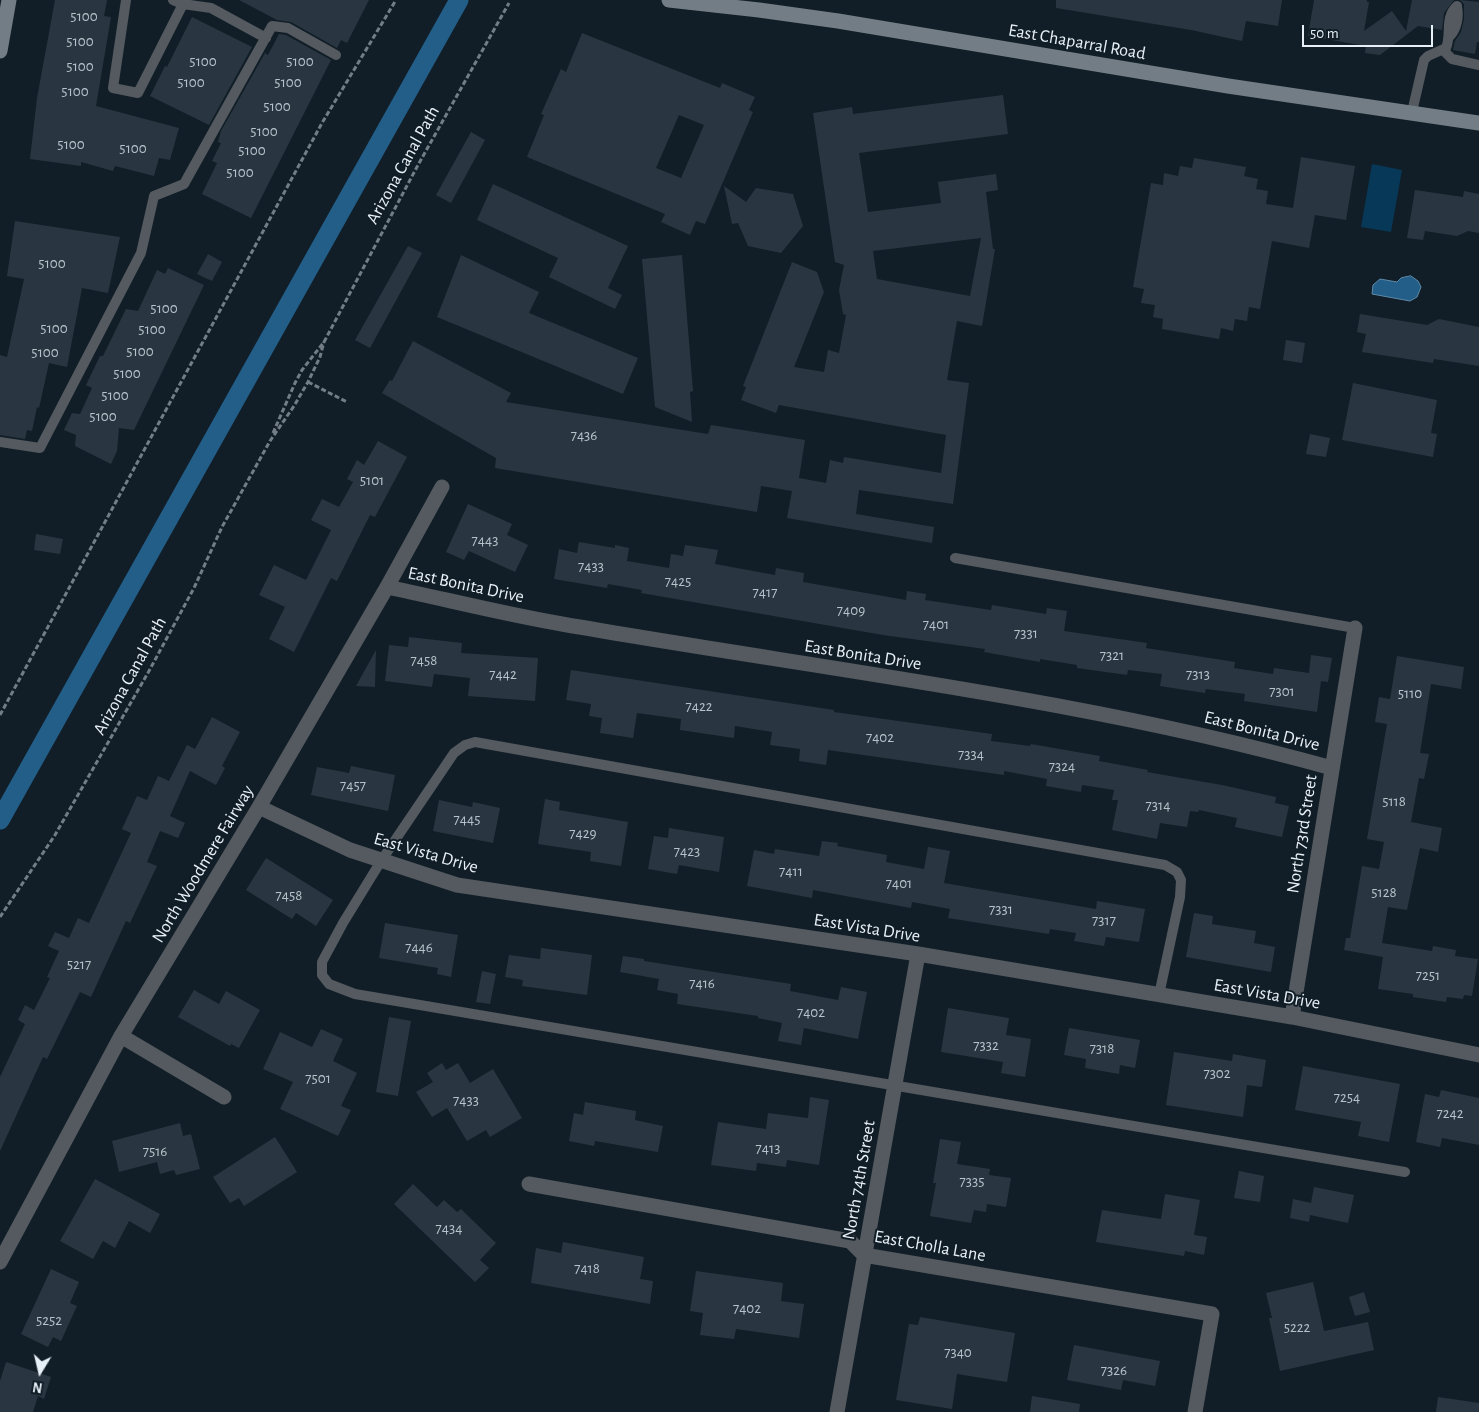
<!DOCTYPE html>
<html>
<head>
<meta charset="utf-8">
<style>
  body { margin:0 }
  #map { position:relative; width:1479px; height:1412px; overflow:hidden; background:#111e27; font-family:"Alegreya Sans",sans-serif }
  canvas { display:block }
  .north { position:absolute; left:15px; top:1347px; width:50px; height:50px; -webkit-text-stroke:4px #111e27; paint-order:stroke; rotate:189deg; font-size:14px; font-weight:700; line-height:20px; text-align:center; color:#e8f0f7 }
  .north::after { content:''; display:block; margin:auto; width:18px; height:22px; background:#e8f0f7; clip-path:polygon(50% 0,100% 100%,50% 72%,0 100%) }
  .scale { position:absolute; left:1302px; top:25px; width:131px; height:22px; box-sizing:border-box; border:2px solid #e8f0f7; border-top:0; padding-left:6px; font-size:15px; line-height:18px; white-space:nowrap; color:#e8f0f7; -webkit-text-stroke:4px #111e27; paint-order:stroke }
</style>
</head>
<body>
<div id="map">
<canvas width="1479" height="1412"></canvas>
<div class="north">N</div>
<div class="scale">50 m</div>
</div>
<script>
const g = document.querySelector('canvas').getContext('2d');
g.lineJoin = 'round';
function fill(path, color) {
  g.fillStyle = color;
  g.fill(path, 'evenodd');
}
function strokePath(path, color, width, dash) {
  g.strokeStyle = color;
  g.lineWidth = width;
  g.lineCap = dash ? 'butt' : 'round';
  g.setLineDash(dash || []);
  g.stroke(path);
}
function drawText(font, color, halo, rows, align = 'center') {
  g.font = font + ' "Alegreya Sans",sans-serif';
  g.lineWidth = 4;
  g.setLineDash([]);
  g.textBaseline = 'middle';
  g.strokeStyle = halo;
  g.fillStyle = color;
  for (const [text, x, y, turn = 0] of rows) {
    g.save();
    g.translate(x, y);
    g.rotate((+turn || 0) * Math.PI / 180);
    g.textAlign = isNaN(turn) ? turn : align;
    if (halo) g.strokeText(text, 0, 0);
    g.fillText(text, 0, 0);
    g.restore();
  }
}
fill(new Path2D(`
  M1372,164L1402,170L1391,232L1361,227Z`), '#083857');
const water = new Path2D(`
  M1411,276L1418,281L1421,287L1417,297L1410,301L1372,294L1373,285L1380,279L1397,282L1401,278Z`);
fill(water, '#235e88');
strokePath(water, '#5e8aa9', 1);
strokePath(new Path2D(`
  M0,820L459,0`), '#235e88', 19);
fill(new Path2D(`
  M55,0H107L104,16L111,17L96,106L179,128L170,160L159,158L154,176L115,166L113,171L81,162V166L30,159L37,98Z
  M239,0H369L347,43L341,40L337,48L291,22L277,20Z
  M1056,0H1282L1278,26L1246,21L1242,41L1191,30L1056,8Z
  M1314,0H1367V2H1369L1364,31L1392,11L1406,31L1412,0H1454L1444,13L1442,30L1418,26L1380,55L1365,53L1366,46L1308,36Z
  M1460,0L1479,2V42H1477L1475,54L1453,50L1455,41L1461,32L1464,19V4Z
  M192,17L252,47L209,125L150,96L165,66L167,67Z
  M582,33L720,88L722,83L755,97L749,110L753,112L705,224L696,221L690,235L661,222L665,214L527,157L544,115L541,114L561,69L566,72ZM679,115L704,125L681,178L656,168Z
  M279,34L286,35L331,60L251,218L202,194L217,163L212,161L221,143L218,142L221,131L265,53L268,55Z
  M1003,95L1008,134L859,153L868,212L941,203L938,182L996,174L998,190L986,192L993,249H995L982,326L957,321L947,380L969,383L953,504L859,490L856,514L934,527L932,543L787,518L792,491L761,486L757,512L495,468L496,458L382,393L390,380L392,381L413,341L511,393L506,402L708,434L711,425L805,440L799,478L826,483L830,460L843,463L844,457L941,473L946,435L779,405L776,413L741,400L746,387L743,386L792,262L817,272L824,292L794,367L824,372L828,350L839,353L846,315L843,314L839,290L844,265L835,262L813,113L852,107L853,114ZM981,238L970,296L877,279L873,251Z
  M471,132L485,140L451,203L436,195Z
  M1301,157L1355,166L1346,220L1315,215L1309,248L1272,241L1260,309L1249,307L1247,321L1235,319L1233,331L1221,328L1219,339L1162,329L1163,319L1153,317L1155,305L1141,303L1144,289L1133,287L1151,183L1163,185L1164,173L1178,176L1180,166L1192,168L1194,158L1246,167L1244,176L1258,179L1256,189L1268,191L1266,204L1293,208Z
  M493,184L628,246L608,288L622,295L615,309L549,277L558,258L477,220Z
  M724,186L746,202L756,188L793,194L803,226L781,253L748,246L738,223L732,224Z
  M1415,190L1463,197L1464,191L1479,194V233L1468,231L1457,236L1425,231L1423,240L1407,238Z
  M15,221L120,237L108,293L82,288L67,367L49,363L39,408L37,407L32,431L27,430L25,439L0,435V355L7,357L24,279L7,276Z
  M408,246L422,253L370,348L355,340Z
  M208,254L222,262L212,281L197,274Z
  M461,255L539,292L529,313L638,358L623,394L437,317Z
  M682,255L693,391L690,392L692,422L655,407L642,259Z
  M168,268L204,285L134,430L119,428L117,451L111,464L75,446L76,435L64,430L72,413L80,414L92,388L86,385L100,356H103L126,309L138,311L157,270L165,274Z
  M1360,314L1427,325L1439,319L1479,327V366L1434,359L1433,363L1362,352L1366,334L1357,332Z
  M1286,340L1305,343L1302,363L1283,360Z
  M1353,383L1437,400L1431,433L1437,434L1433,457L1342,440Z
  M1310,434L1330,438L1326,457L1306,454Z
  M378,441L407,457L375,517L370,515L337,581L331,578L294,652L269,639L285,607L259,595L274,565L306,580L331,530L311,520L322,499L339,507L353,482L347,479L357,460L364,465Z
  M468,504L512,524L507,535L528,545L515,572L469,551L464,560L446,552Z
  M36,534L63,539L60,554L34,550Z
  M579,542L615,548V545L629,548L627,561L669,568L671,554L683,556L685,545L718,550L715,564L775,575L776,568L804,573L803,582L906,600L907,591L926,594L925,600L991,610L992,605L1046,614L1047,608L1067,611L1064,631L1147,643L1146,648L1235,662L1234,668L1273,674L1274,668L1309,673L1311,655L1332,658L1328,682L1321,681L1317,712L1244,701L1245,694L1206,689L1205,693L1160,686L1162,674L1128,670L1127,675L1077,668V665L1040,659V662L984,652L985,649L883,635L641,593L642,590L608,584L607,588L554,579L559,549L577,553Z
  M409,637L462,643L461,653L538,658L535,701L468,696L470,678L434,674L432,687L385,681L389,645L408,647Z
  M376,650L375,687L356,686Z
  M1397,656L1464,667L1461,689L1431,684L1420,753L1429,754L1424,779L1419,778L1411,822L1442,828L1438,852L1420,848L1407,910L1388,907L1382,943L1432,951L1433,946L1456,950L1455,956L1478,959L1472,996L1464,995L1463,999L1447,997L1446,1002L1413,997V994L1378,989L1383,957L1344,950L1346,938H1350L1362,866L1379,869L1384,842L1367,839L1387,724L1375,722L1379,697L1390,699Z
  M571,670L834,710V712L992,734L991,741L1030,746L1031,744L1100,756L1099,761L1148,770L1147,772L1222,785L1276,797L1275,803L1289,806L1282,837L1235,827L1237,818L1199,810L1198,812L1190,811L1187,827L1160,823L1157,839L1112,830L1118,800H1112L1114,790L1082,785L1081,792L1046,786L1047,779L1004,771V775L828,750L826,765L799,761L800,749L770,745L772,732L735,726L734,738L680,730L681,719L637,713L633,738L600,733L602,718L589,716L591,704L566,700Z
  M212,717L240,732L222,766L225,768L216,785L190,771L170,816L185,823L178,838L160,831L147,862L157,866L130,923L126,921L91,997L80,992L47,1059L43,1057L0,1151V1077L25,1024L18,1020L25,1005L34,1010L50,978L47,977L59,951L48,946L55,932L69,938L78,918L89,923L131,833L122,829L137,796L147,800L158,776L169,781L187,745L195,749Z
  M351,766L395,775L388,811L311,795L317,767L349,773Z
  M545,799L560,802L559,810L628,822L621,866L590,861L591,852L538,844Z
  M439,800L472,807L473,802L500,808L493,843L433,831Z
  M669,828L724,837L719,872L679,865L677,874L648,869L654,836L668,838Z
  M822,841L838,843L837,846L887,855L886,862L924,869L928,847L950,851L944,883L1096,909L1097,901L1145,909L1139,942L1106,937L1104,946L1074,941L1076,933L1050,929L1049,934L948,918L950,909L912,902L911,908L813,890L812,898L747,886L754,850L774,854L775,849L819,856Z
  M266,858L333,900L316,926L296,913L292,919L246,890Z
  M1194,913L1213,916L1212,924L1256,931L1254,943L1275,947L1271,972L1186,957Z
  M385,923L458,935L451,977L437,974L438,968L379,958Z
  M541,948L592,955L587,995L522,986L523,980L505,977L509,955L540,959Z
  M623,956L644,959V961L791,984L790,991L838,1000L841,987L867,992L858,1039L804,1028L801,1045L778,1041L782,1023L758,1018V1016L677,1004L678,994L657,990L659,979L620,972Z
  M482,971L496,974L490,1004L476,1002Z
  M194,990L219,1004L226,991L260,1010L239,1048L231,1044L230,1046L178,1017Z
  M948,1008L1009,1018L1006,1035L1031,1039L1025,1077L1001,1073L1003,1062L941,1052Z
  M389,1017L411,1021L398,1096L376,1092Z
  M1069,1028L1140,1040L1135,1068L1120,1065L1119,1074L1085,1068L1086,1059L1064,1055Z
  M321,1029L343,1039L333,1061L357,1073L341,1106L351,1110L338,1136L280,1109L293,1082L263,1069L280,1032L312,1047Z
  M1174,1052L1232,1061L1233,1054L1266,1060L1262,1087L1247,1085L1243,1117L1166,1105Z
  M442,1063L446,1070L458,1063L470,1083L493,1069L522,1118L490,1137L486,1130L467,1141L447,1108L432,1117L416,1092L433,1082L427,1073Z
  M1303,1066L1400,1084L1389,1142L1358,1136L1361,1122L1295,1110Z
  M1441,1090L1479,1098V1145L1442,1138L1440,1147L1416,1142L1425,1094L1439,1097Z
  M810,1097L829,1100L819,1165L787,1160L786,1167L757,1163L756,1171L711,1165L718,1122L766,1129L768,1113L808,1118Z
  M585,1102L636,1111L635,1120L663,1126L658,1152L595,1141L594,1146L569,1141L574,1113L583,1115Z
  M180,1123L183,1136L191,1134L200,1169L176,1175L174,1170L160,1174L157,1162L119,1172L112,1141Z
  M275,1137L297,1172L244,1206L239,1198L230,1203L213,1177Z
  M940,1139L961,1142L957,1164L990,1169L989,1175L1011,1178L1006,1207L987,1204L986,1212L974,1210L971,1223L930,1216L936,1183H933Z
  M1239,1171L1264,1176L1260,1202L1234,1198Z
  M95,1179L160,1214L150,1233L129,1221L115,1248L103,1241L93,1259L60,1241Z
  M413,1184L437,1207L444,1200L457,1212L461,1209L496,1243L480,1260L489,1268L475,1282L394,1204Z
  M1314,1187L1354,1195L1348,1223L1310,1215L1309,1222L1290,1218L1293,1199L1311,1203Z
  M1165,1194L1200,1200L1194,1235L1207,1237L1204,1255L1185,1251L1184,1256L1096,1242L1102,1210L1161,1219Z
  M563,1242L644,1257L640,1279L653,1281L650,1304L531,1283L536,1248L561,1253Z
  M51,1269L79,1282L70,1303L77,1306L61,1341L53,1337L48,1347L21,1334Z
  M696,1271L783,1283L781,1301L804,1304L799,1338L736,1329L734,1339L700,1335L703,1313L690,1311Z
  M1313,1282L1324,1331L1368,1322L1374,1350L1280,1371L1269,1318H1272L1266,1293Z
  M1364,1292L1370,1312L1355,1316L1349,1297Z
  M920,1317L1015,1333L1007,1382L957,1374L952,1409L896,1400L909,1324L918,1325Z
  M1074,1345L1160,1361L1155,1386L1123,1380L1121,1390L1067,1380Z
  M6,1362L51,1377L44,1399L38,1396L33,1412H0V1381Z
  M1032,1396L1080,1404L1079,1412H1030Z
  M1438,1397L1479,1403V1412H1436Z`), '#293641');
strokePath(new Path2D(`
  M308,382L347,402
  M273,433L295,383L302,370L324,342L418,165L509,3
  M0,715L322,123L396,0
  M0,917L55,835L149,671L194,588L222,527L270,441L294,406L308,382L320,357L324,342`), '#737d86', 3, [5, 2.5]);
strokePath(new Path2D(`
  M126,0L113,88L138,93L183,4
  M173,0L183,4L211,8L266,38
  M1450,36C1457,29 1459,16 1457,7
  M1443,50L1452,59L1479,65
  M1412,112L1424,60L1428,56L1446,48C1452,34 1444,18 1457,6
  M0,442L40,448L141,253L154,196L184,184L272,26L288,28L336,55
  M955,558L1355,628
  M1159,995L1180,897L1181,880L1177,872L1165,865L475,742L465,745L454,753L381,861L343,923L322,962V975L329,984L355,994L1405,1172`), '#545a5f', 10);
strokePath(new Path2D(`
  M387,587C445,599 503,614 562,624C819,669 1081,698 1332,768
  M259,807L350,850L457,885L918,954L1292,1017L1479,1055
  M1292,1017L1355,628
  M121,1036L224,1097
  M529,1184L850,1241L864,1255L1212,1314L1195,1412
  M0,1262L121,1036L259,807L387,587L442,487
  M837,1412L918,954`), '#545a5f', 15);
strokePath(new Path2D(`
  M669,0L759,10L838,21L1228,86L1479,123
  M0,51L9,0`), '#737d85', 15);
drawText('15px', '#b8c2ca', null, [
  ["5100",84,16],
  ["5100",80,41],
  ["5100",203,61],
  ["5100",300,61],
  ["5100",80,66],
  ["5100",191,82],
  ["5100",288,82],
  ["5100",75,91],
  ["5100",277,106],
  ["5100",264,131],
  ["5100",71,144],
  ["5100",133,148],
  ["5100",252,150],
  ["5100",240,172],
  ["5100",52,263],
  ["5100",164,308],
  ["5100",54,328],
  ["5100",152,329],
  ["5100",140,351],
  ["5100",45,352],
  ["5100",127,373],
  ["5100",115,395],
  ["5100",103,416],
  ["7436",584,435],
  ["5101",372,480],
  ["7443",485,540],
  ["7433",591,566],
  ["7425",678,581],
  ["7417",765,592],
  ["7409",851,610],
  ["7401",936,624],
  ["7331",1026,633],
  ["7321",1112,655],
  ["7458",424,660],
  ["7442",503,674],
  ["7313",1198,674],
  ["7301",1282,691],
  ["5110",1410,693],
  ["7422",699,706],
  ["7402",880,737],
  ["7334",971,754],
  ["7324",1062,766],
  ["7457",353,785],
  ["5118",1394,801],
  ["7314",1158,805],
  ["7445",467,819],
  ["7429",583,833],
  ["7423",687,851],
  ["7411",791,871],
  ["7401",899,883],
  ["5128",1384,892],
  ["7458",289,895],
  ["7331",1001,909],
  ["7317",1104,920],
  ["7446",419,947],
  ["5217",79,964],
  ["7251",1428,975],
  ["7416",702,983],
  ["7402",811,1012],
  ["7332",986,1045],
  ["7318",1102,1048],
  ["7302",1217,1073],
  ["7501",318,1078],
  ["7254",1347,1097],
  ["7433",466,1100],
  ["7242",1450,1113],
  ["7413",768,1148],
  ["7516",155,1151],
  ["7335",972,1181],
  ["7434",449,1228],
  ["7418",587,1268],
  ["7402",747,1308],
  ["5252",49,1320],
  ["5222",1297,1327],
  ["7340",958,1352],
  ["7326",1114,1370]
]);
drawText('18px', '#e8f0f7', '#111e27', [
  ["East Chaparral Road",1077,42,10],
  ["Arizona Canal Path",403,165,-61],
  ["East Bonita Drive",466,585,12],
  ["East Bonita Drive",863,655,9],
  ["Arizona Canal Path",130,676,-61],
  ["East Bonita Drive",1262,731,14],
  ["North 73rd Street",1302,834,-81],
  ["East Vista Drive",426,853,16],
  ["North Woodmere Fairway",203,864,-59],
  ["East Vista Drive",867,928,9],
  ["East Vista Drive",1267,994,10],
  ["North 74th Street",859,1180,-80],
  ["East Cholla Lane",930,1246,10]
]);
</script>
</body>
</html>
